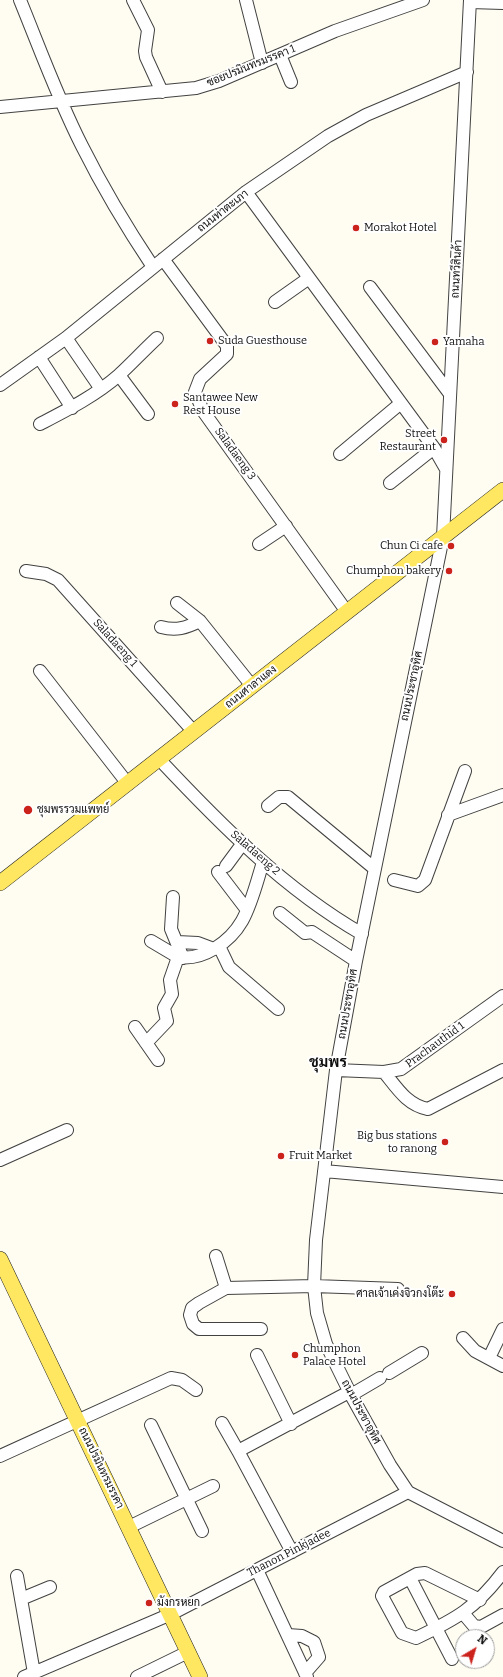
<!DOCTYPE html>
<html>
<head>
<meta charset="utf-8">
<style>
  body { margin:0 }
  #map { position:relative; width:503px; height:1677px; overflow:hidden; background:#fffdf1; font-family:Bitter,serif }
  canvas { display:block }
  .north { position:absolute; left:455px; top:1629px; width:40px; height:40px; box-sizing:border-box; background:#fff; border:1px solid #9f9f9f; border-radius:50%; rotate:38deg; font-size:11px; font-weight:700; line-height:16px; text-align:center; color:#0f0f0f }
  .north::after { content:''; display:block; margin:auto; width:14px; height:18px; background:#cb221b; clip-path:polygon(50% 0,100% 100%,50% 72%,0 100%) }
</style>
</head>
<body>
<div id="map">
<canvas width="503" height="1677"></canvas>
<div class="north">N</div>
</div>
<script>
const g = document.querySelector('canvas').getContext('2d');
g.lineJoin = 'round';
function strokePath(path, color, width, dash) {
  g.strokeStyle = color;
  g.lineWidth = width;
  g.lineCap = dash ? 'butt' : 'round';
  g.setLineDash(dash || []);
  g.stroke(path);
}
function drawText(font, color, halo, rows, align = 'center') {
  g.font = font + ' Bitter,Sarabun,serif';
  g.lineWidth = 4;
  g.setLineDash([]);
  g.textBaseline = 'middle';
  g.strokeStyle = halo;
  g.fillStyle = color;
  for (const [text, x, y, turn = 0] of rows) {
    g.save();
    g.translate(x, y);
    g.rotate((+turn || 0) * Math.PI / 180);
    g.textAlign = isNaN(turn) ? turn : align;
    if (halo) g.strokeText(text, 0, 0);
    g.fillText(text, 0, 0);
    g.restore();
  }
}
const minor = new Path2D(`
  M20,0C40,49 58,99 82,146C103,188 127,228 153,267
  M133,0L148,30L145,51L146,57L162,92
  M246,0L262,63
  M470,0L443,537L356,961L336,1070L316,1240L314,1286L317,1313L326,1344L351,1395L390,1465L408,1492L503,1541
  M470,2L503,3
  M280,55L291,82
  M0,107L196,88L219,81L335,31L423,0
  M246,192L434,448L446,469
  M163,259L227,346V354L200,379L195,392L203,411L347,612
  M370,287L450,394
  M275,302L309,278
  M66,338L101,389
  M39,357L72,408
  M119,375L148,414
  M0,385L66,338L246,192L328,136L366,115L467,72
  M40,424C67,410 95,396 119,375C132,363 144,350 157,338
  M340,454L401,403
  M390,483L434,448
  M259,544L286,526
  M26,571L46,574L58,580L194,732
  M177,603L200,621L252,686
  M161,627C176,631 186,628 200,621
  M40,671L128,784
  M159,759C220,824 284,889 362,934
  M268,806L279,797H288L375,869
  M448,815L503,795
  M226,866L243,843
  M218,872L247,910
  M394,880L418,886L425,880L465,771
  M173,897L171,929L183,958
  M280,913L305,933L312,932L356,961
  M151,941L178,957C203,961 230,942 242,921C252,903 257,881 263,862
  M177,942L198,943L214,949
  M219,946L229,967L278,1009
  M135,1027L158,1060
  M146,1043L167,1021L164,1008L172,994L170,980L178,957
  M336,1070L384,1072L401,1069L503,996
  M384,1072C397,1088 407,1105 428,1109L503,1070
  M0,1160L67,1130
  M324,1171L503,1187
  M216,1256L226,1288
  M261,1329H199L193,1324L190,1315L192,1308L199,1303L226,1288L314,1286L398,1289
  M463,1338L475,1351L503,1366
  M257,1355L291,1424
  M489,1358L503,1329
  M389,1373L422,1353
  M351,1395L380,1378
  M222,1423L238,1451
  M151,1425L202,1531
  M0,1456L171,1378L182,1380L196,1390
  M129,1527L213,1486
  M292,1552L238,1451L349,1392
  M257,1570L307,1677
  M17,1576L34,1673
  M410,1578L452,1659
  M21,1599L50,1587
  M480,1600L425,1573L417,1574L384,1592L382,1596L402,1633L416,1638C456,1619 476,1608 503,1572
  M463,1613L474,1626L481,1627L503,1615
  M288,1635L302,1636L314,1642L319,1657L305,1673
  M24,1677L171,1614L408,1492
  M137,1677L188,1652`);
const major = new Path2D(`
  M0,883L503,490
  M0,1259L200,1677`);
strokePath(minor, '#424242', 14);
strokePath(major, '#202020', 16);
strokePath(minor, '#fff', 12);
strokePath(major, '#ffe761', 15);
for (const [x, y, r, color] of [
  [356,228,4,"#cb221b"],
  [210,341,4,"#cb221b"],
  [435,342,4,"#cb221b"],
  [175,404,4,"#cb221b"],
  [444,440,4,"#cb221b"],
  [451,546,4,"#cb221b"],
  [449,571,4,"#cb221b"],
  [28,810,5,"#cb221b"],
  [445,1142,4,"#cb221b"],
  [281,1156,4,"#cb221b"],
  [452,1294,4,"#cb221b"],
  [295,1355,4,"#cb221b"],
  [149,1603,4,"#cb221b"]
]) {
  const dot = new Path2D();
  dot.arc(x, y, r, 0, 2 * Math.PI);
  g.fillStyle = color;
  g.fill(dot);
  strokePath(dot, '#fff', 1.5);
}
drawText('11px', '#0f0f0f', '#fff', [
  ["ซอยปรมินทรมรรคา 1",251,66,-22],
  ["ถนนท่าตะเภา",223,211,-38],
  ["ถนนทวีสินค้า",457,269,-87],
  ["Saladaeng 3",235,454,54],
  ["Saladaeng 1",115,643,48],
  ["ถนนประชาอุทิศ",412,686,-78],
  ["ถนนศาลาแดง",251,687,-38],
  ["Saladaeng 2",255,853,41],
  ["ถนนประชาอุทิศ",348,1004,-80],
  ["Prachauthid 1",435,1045,-36],
  ["ถนนประชาอุทิศ",361,1412,62],
  ["ถนนปรมินทรมรรคา",101,1468,64],
  ["Thanon Pinkjadee",289,1553,-27]
]);
drawText('11px', '#0f0f0f', '#fff', [
  ["Morakot Hotel",364,228],
  ["Suda Guesthouse",218,341],
  ["Yamaha",443,342],
  ["Santawee New",183,398],
  ["Rest House",183,411],
  ["Street",436,434,"right"],
  ["Restaurant",436,447,"right"],
  ["Chun Ci cafe",443,546,"right"],
  ["Chumphon bakery",441,571,"right"],
  ["ชุมพรรวมแพทย์",37,810],
  ["Big bus stations",437,1136,"right"],
  ["to ranong",437,1149,"right"],
  ["Fruit Market",289,1156],
  ["ศาลเจ้าเค่งจิวกงโต๊ะ",444,1294,"right"],
  ["Chumphon",303,1349],
  ["Palace Hotel",303,1362],
  ["มังกรหยก",157,1603]
], 'left');
drawText('bold 15px', '#0f0f0f', '#fff', [
  ["ชุมพร",328,1063]
]);
</script>
</body>
</html>
